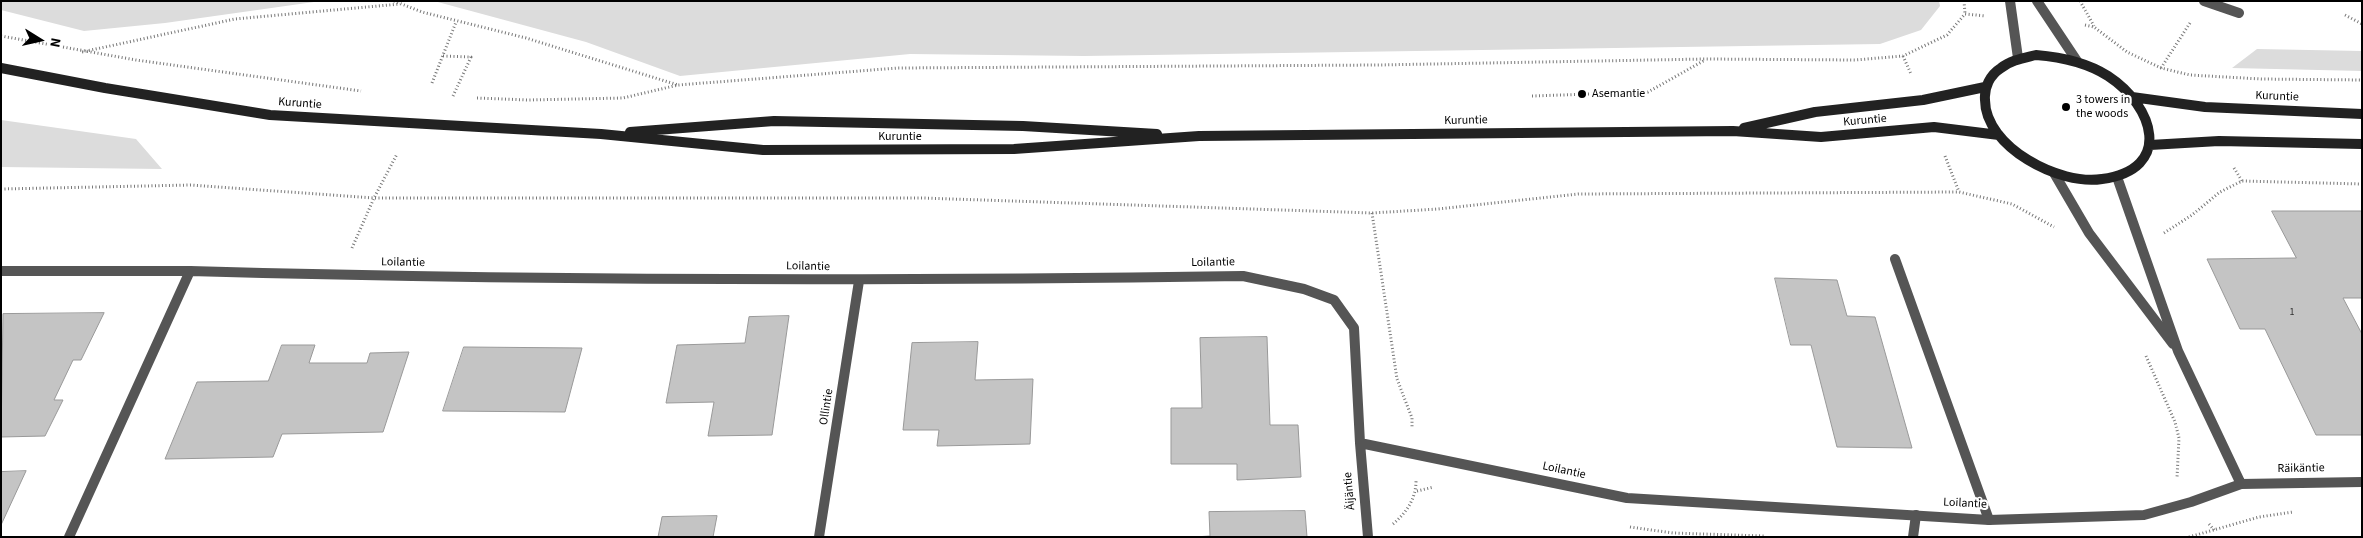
<!DOCTYPE html>
<html>
<head>
<meta charset="utf-8">
<style>
  body { margin:0 }
  #map { position:relative; width:2363px; height:538px; overflow:hidden; background:#fff; font-family:"Source Sans 3",sans-serif }
  canvas { display:block }
  .frame { position:absolute; inset:0; border:2px solid #000; pointer-events:none }
  .north { position:absolute; left:15px; top:15px; width:50px; height:50px; -webkit-text-stroke:4px #fff; paint-order:stroke; rotate:100deg; font-size:14px; font-weight:700; line-height:20px; text-align:center; color:#000 }
  .north::after { content:''; display:block; margin:auto; width:18px; height:22px; background:#000; clip-path:polygon(50% 0,100% 100%,50% 72%,0 100%) }
</style>
</head>
<body>
<div id="map">
<canvas width="2363" height="538"></canvas>
<div class="frame"></div>
<div class="north">N</div>
</div>
<script>
const g = document.querySelector('canvas').getContext('2d');
g.lineJoin = 'round';
function fill(path, color) {
  g.fillStyle = color;
  g.fill(path, 'evenodd');
}
function strokePath(path, color, width, dash) {
  g.strokeStyle = color;
  g.lineWidth = width;
  g.lineCap = dash ? 'butt' : 'round';
  g.setLineDash(dash || []);
  g.stroke(path);
}
function drawText(font, color, halo, rows, align = 'center') {
  g.font = font + ' "Source Sans 3",sans-serif';
  g.lineWidth = 4.5;
  g.setLineDash([]);
  g.textBaseline = 'middle';
  g.strokeStyle = halo;
  g.fillStyle = color;
  for (const [text, x, y, turn = 0] of rows) {
    g.save();
    g.translate(x, y);
    g.rotate((+turn || 0) * Math.PI / 180);
    g.textAlign = isNaN(turn) ? turn : align;
    if (halo) g.strokeText(text, 0, 0);
    g.fillText(text, 0, 0);
    g.restore();
  }
}
fill(new Path2D(`
  M1,1H321L165,23L84,31L1,10Z
  M434,1H1939L1940,6L1921,30L1880,44L1084,56L910,54L680,76L586,42Z
  M2257,49L2362,51V71L2232,68Z
  M1,120L136,139L162,169L1,167Z`), '#dcdcdc');
const building = new Path2D(`
  M2272,211H2362V298H2343L2362,334V435H2316L2265,329H2240L2207,259L2296,258Z
  M1775,278L1837,280L1847,316L1875,317L1912,448L1837,447L1811,345H1791Z
  M104,313L81,360H73L54,400H63L45,436L1,437L3,314Z
  M789,316L772,435L708,436L714,402L666,403L677,345L745,343L749,317Z
  M1267,337L1270,425H1298L1301,477L1237,480V464H1171V408H1202L1200,338Z
  M978,342L975,380L1033,379L1030,444L937,446L939,430H903L912,343Z
  M282,345H315L309,363H367L370,353L409,352L383,432L282,434L273,457L165,459L197,382L268,381Z
  M464,347L582,348L565,412L443,411Z
  M26,471L1,525V472Z
  M1305,511L1307,537H1194L1210,536L1209,512Z
  M717,516L713,537H658L662,517Z`);
fill(building, '#c4c4c4');
strokePath(building, '#999', 1);
strokePath(new Path2D(`
  M394,1L422,12L526,38L678,85
  M1964,1L1965,14
  M2080,1L2094,26
  M2345,15L2362,24
  M2085,25L2094,27L2127,52L2161,68L2190,75L2261,79L2362,80
  M1,36L136,60L361,91
  M82,52L235,19L400,4
  M443,56L471,57L453,96
  M1903,56L1911,74
  M2161,68L2190,23
  M432,83L456,22
  M1532,96L1648,92L1705,60
  M477,98L528,100L623,98L678,85L898,68L1378,65L1706,59L1855,60L1903,56L1947,35L1965,14L1986,16
  M1945,156L1959,192
  M2234,168L2242,181
  M1,189L191,185L374,198H922L1372,213L1438,209L1578,194L1959,192L2012,204L2054,227
  M1372,213L1397,379L1412,418V428
  M2164,233L2192,215L2220,192L2242,181L2362,184
  M352,248L374,198L397,154
  M2146,356L2175,422L2179,438L2177,478
  M1417,491L1434,487
  M1393,524C1406,513 1416,499 1416,481
  M2209,524L2215,531
  M1630,527L1673,533L1764,536
  M2189,537L2259,517L2293,512`), '#777', 3, [1, 2.5]);
strokePath(new Path2D(`
  M2204,1L2239,13
  M1895,259L1989,520
  M1,271H190
  M1913,537L1916,515`), '#555', 10);
strokePath(new Path2D(`
  M2010,1L2018,58
  M2037,1L2077,61
  M2054,173L2089,233L2173,344
  M2117,177L2178,351L2241,484
  M1360,443L1627,498L1989,520L2144,515L2191,502L2241,484L2362,482
  M69,537L190,271C541,281 892,281 1243,276L1304,289L1334,300L1354,328L1360,443L1368,537
  M819,537L859,281`), '#555', 10);
strokePath(new Path2D(`
  M2036,55C2061,57 2086,62 2108,76C2154,106 2174,169 2102,179C2060,186 1985,147 1985,100C1984,87 1990,75 2001,68C2011,60 2024,58 2036,55Z
  M1,68L105,88L270,115L601,134L763,150L1014,149L1199,136L1733,131L1821,137L1934,127L1999,135
  M2132,97L2205,107L2362,114
  M1744,128L1815,112L1923,100L1985,87
  M630,132L774,121L1023,126L1157,134
  M2150,145L2219,141L2362,144`), '#222', 10);
for (const [x, y, r, color] of [
  [1582,94,5,"#000"],
  [2066,107,5,"#000"]
]) {
  const dot = new Path2D();
  dot.arc(x, y, r, 0, 2 * Math.PI);
  g.fillStyle = color;
  g.fill(dot);
  strokePath(dot, '#fff', 2);
}
drawText('10px', '#313131', null, [
  ["1",2292,313]
]);
drawText('12px', '#000', '#fff', [
  ["Asemantie",1592,94],
  ["3 towers in",2076,100],
  ["the woods",2076,114]
], 'left');
drawText('12px', '#000', '#fff', [
  ["Kuruntie",2277,97,2],
  ["Kuruntie",300,104,4],
  ["Kuruntie",1466,121,-1],
  ["Kuruntie",1865,121,-5],
  ["Kuruntie",900,137],
  ["Loilantie",403,263,1],
  ["Loilantie",1213,263,-1],
  ["Loilantie",808,267,1],
  ["Ollintie",827,407,-81],
  ["Räikäntie",2301,469,-1],
  ["Loilantie",1564,471,12],
  ["Äijäntie",1350,491,-95],
  ["Loilantie",1965,504,3]
]);
</script>
</body>
</html>
